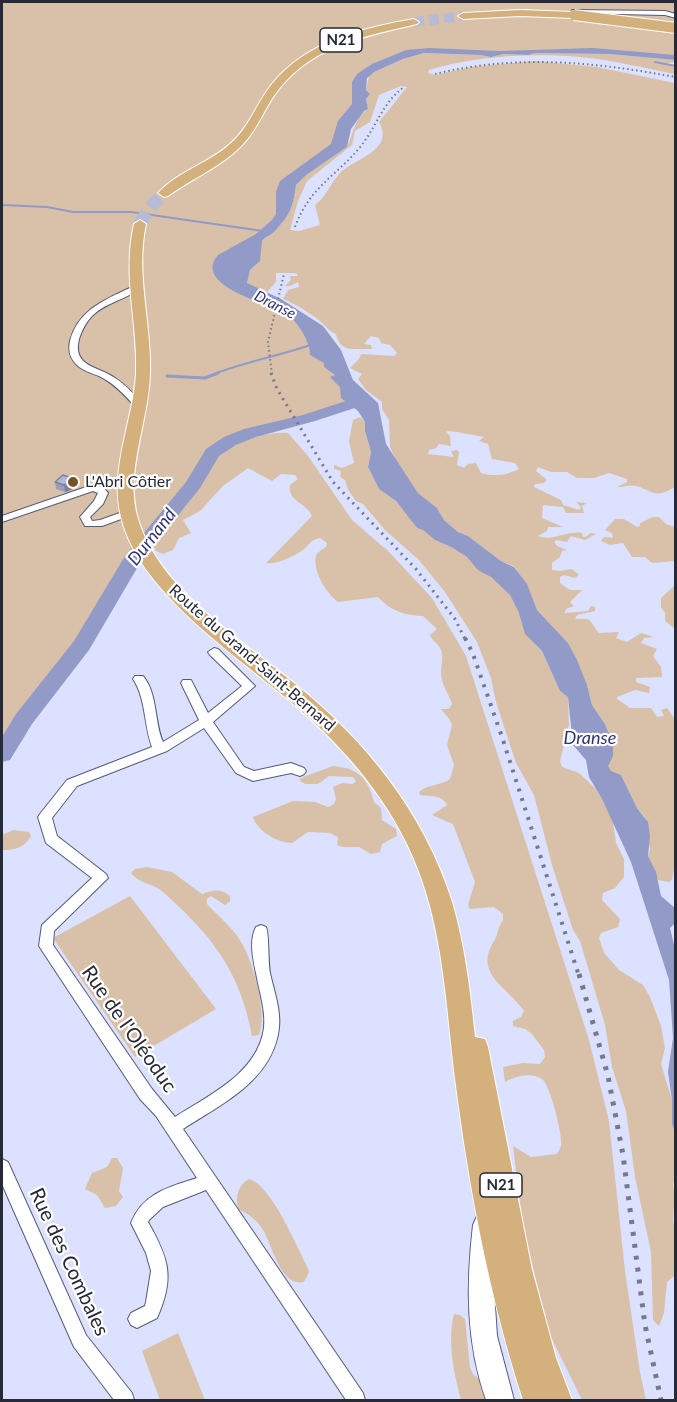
<!DOCTYPE html>
<html>
<head>
<meta charset="utf-8">
<style>
  body { margin:0 }
  #map { position:relative; width:677px; height:1402px; overflow:hidden; background:#dbe1fe; font-family:Lato,sans-serif }
  canvas { display:block }
  .frame { position:absolute; inset:0; border:3px solid #262936; pointer-events:none }
</style>
</head>
<body>
<div id="map">
<canvas width="677" height="1402"></canvas>
<div class="frame"></div>
</div>
<script>
const g = document.querySelector('canvas').getContext('2d');
g.lineJoin = 'round';
function fill(path, color) {
  g.fillStyle = color;
  g.fill(path, 'evenodd');
}
function strokePath(path, color, width, dash) {
  g.strokeStyle = color;
  g.lineWidth = width;
  g.lineCap = dash ? 'butt' : 'round';
  g.setLineDash(dash || []);
  g.stroke(path);
}
function drawText(font, color, halo, rows, align = 'center') {
  g.font = font + ' Lato,sans-serif';
  g.lineWidth = 4.5;
  g.setLineDash([]);
  g.textBaseline = 'middle';
  g.strokeStyle = halo;
  g.fillStyle = color;
  for (const [text, x, y, turn = 0] of rows) {
    g.save();
    g.translate(x, y);
    g.rotate((+turn || 0) * Math.PI / 180);
    g.textAlign = isNaN(turn) ? turn : align;
    if (halo) g.strokeText(text, 0, 0);
    g.fillText(text, 0, 0);
    g.restore();
  }
}
fill(new Path2D(`
  M2,2H675V58L602,51L544,53L609,54L675,60V62L665,64L675,67V74C644,68 612,60 580,57C531,53 476,56 429,70L428,73L435,75L472,67L534,61L597,67L675,83V487C659,496 657,495 640,487C632,484 623,487 617,487L627,482V479L609,473L594,478H577L567,472H551L538,467L536,471L547,480L544,483L535,484L534,487L561,500L563,505L579,510L581,507L576,502L587,503L582,506L584,513H566L563,507L543,505L542,518L563,527H548L547,531L538,536C552,542 568,530 582,533L583,537H586L590,533L596,534L585,540L571,536L567,542L557,540L554,542L557,546L567,550L562,551L560,557L552,563V570L560,571L572,569L579,575L575,578L564,575L560,577V583L570,590H582L570,602L574,606L566,609L565,613L588,611L591,606L595,607V611L577,615L575,619C594,618 588,620 599,633L619,632L616,638L627,642L641,633L654,637L644,638L641,643L657,649L653,656L661,667L662,677L636,678V682L650,687L649,693L635,690L617,697V699L630,708H651L657,717L664,716L661,710L667,708L674,718L676,858L672,880L669,882L658,880L648,856L650,849L645,817L637,808L621,775L611,772L607,765L612,744L605,724L592,705L587,685L568,643L537,610L524,581L514,566L501,561L468,536L458,532L444,520L437,508L418,493L396,460L390,447L389,420L382,409V402L366,390L358,379L362,374L350,368L359,359L361,354L394,356L397,353L390,345L381,343L379,338L371,336L364,344L371,345L372,349C356,348 340,354 336,334C329,331 326,326 321,322C314,315 292,302 283,299L288,290L299,287L298,282L290,286H285L291,280L290,276H298L296,273H276V282L267,292L251,287L247,283L250,270L258,263L262,241C266,236 270,236 274,232C290,215 293,208 296,185L305,175L347,147C353,135 355,116 368,109L366,99L370,94L366,90L369,76L358,84L363,106L335,145L284,180L279,216L228,272L304,322L358,397L344,410L246,433L209,455L178,510L146,537L103,600L94,628L51,695L26,715L2,757ZM418,51L533,53L529,55L504,54L491,57L480,55L424,53L403,59L374,72L379,67ZM401,86L407,87L379,122C395,150 355,159 341,172C331,182 327,196 315,205L320,225L299,231L290,230L298,201L307,181L352,145L355,131L370,122L379,95ZM448,431C460,432 472,435 484,437L479,441L488,444L492,459L515,463L519,469C508,475 493,477 481,473L476,463L468,464L464,468L457,465L459,452L457,450L451,451L454,457L428,454L429,450L436,448L439,444L451,446L450,436L446,432Z
  M360,417L365,422V431L371,452L368,467L379,489L396,501L417,528L423,529L435,540L451,547L467,557L499,584L510,595L537,647L542,651L560,691L568,697L569,725L560,761L562,767L579,773L596,789L602,799L613,822L616,843L624,859V877L615,888L603,893L602,900L620,919L618,927L601,933L599,938L604,953L619,970L643,985L650,997L661,1026L665,1048L661,1064L672,1100V1124L675,1133V1176L673,1185L675,1195L673,1221L676,1231V1271L674,1276L667,1282L664,1313L659,1326L653,1320L651,1252L635,1177L626,1111L612,1067L605,1025L580,941L573,930L552,865L534,795L516,763L496,702L491,678L477,642L445,592L419,560L385,530L363,504L356,501L348,490L345,480L340,477L341,471L334,469V465L342,468L354,463L349,441L353,420Z
  M288,433L308,456L352,520L388,551L432,598L466,656L589,1040L609,1121L625,1271L640,1372L646,1400H582L549,1333L523,1227L513,1146L531,1157L557,1154C558,1152 560,1149 561,1146C563,1136 550,1084 542,1079C531,1072 515,1076 505,1082L503,1067L523,1063L540,1064L545,1057L544,1050L532,1034L525,1029L513,1026V1021L521,1017L524,1011C508,987 473,974 494,941C499,934 496,930 503,920V914L494,907L470,909L468,905L475,882L453,824L432,815L447,805C442,794 430,797 420,795L419,792C427,784 441,786 450,779L454,765L447,745L452,725L450,720L441,709H449L452,704C449,694 441,684 441,673C441,664 444,661 441,650C438,643 432,641 430,635L437,629L423,616C406,616 389,610 378,597L338,602C327,594 312,571 316,556C317,552 322,550 326,547L327,543L320,538C312,539 310,544 304,549C295,556 276,565 266,563L312,516C307,503 287,501 290,485L298,479L295,475L281,474L272,481L248,468L223,486L200,511L183,520L191,533L179,538L173,550L163,554L156,551L153,545C156,526 178,518 188,503C197,490 204,472 215,460C230,443 266,431 288,433Z
  M653,517H659L666,524L675,527V561L652,563L645,557H632L623,543L610,545L601,541L604,537L613,538L612,533L605,530L615,519H624L637,527L640,526V523Z
  M675,585V629L665,621V613L661,607V598Z
  M333,766C358,768 368,778 374,802L381,808L382,820L396,829L397,836L382,844L380,852L371,854L359,847H343L337,845L338,837L330,833L308,832L292,843C278,843 257,831 253,817L293,801L315,802L328,807L334,804L336,799L333,787L342,783L353,784L356,781L353,777L329,776L318,784H305L299,780L303,777Z
  M13,830L29,832L31,836C24,848 15,850 2,850V835Z
  M147,867L172,872L202,894C213,890 221,888 230,896V901L225,905L211,896L207,899V904C218,916 233,928 241,942C253,961 268,1014 259,1035L252,1036C240,970 211,935 162,891C152,883 139,884 131,873L135,869Z
  M130,896L216,1009L135,1057L53,938Z
  M112,1158H117L123,1168L119,1191L123,1197L116,1206L105,1208L97,1195L85,1189L92,1173L107,1167Z
  M249,1179C271,1185 295,1243 306,1264L309,1272L304,1282C280,1287 273,1246 263,1230C257,1220 249,1214 238,1209C235,1197 238,1185 249,1179Z
  M454,1314L460,1315L465,1319L470,1367L473,1374L482,1382L490,1400H461C454,1373 447,1342 454,1314Z
  M178,1333L205,1400H160L142,1351Z`), '#d8c1a8');
fill(new Path2D(`
  M429,48L499,51L593,48L675,55V60L609,54L534,53L529,55L504,54L491,57L480,55L424,53L403,59L374,72L367,78L366,90L370,94L366,99L368,109L364,111L351,129L347,147L306,175L296,185C293,208 290,215 274,232C270,236 266,236 262,241L260,261L250,270L247,283L281,299L323,326L341,350L353,380L378,403L386,444L418,493L437,508L444,520L458,532L468,536L501,561L514,567L527,584L537,610L568,643L577,660L587,685L592,705L605,724L613,744V756L608,766L611,771L621,775L637,808L648,822L650,836L648,856L656,872L661,896L675,908V923L670,928L676,953L675,1133L672,1124V1100L668,1072L673,1038L669,980L631,862L602,799L589,777L586,760L573,745L568,697L560,691L542,651L525,634L519,613L510,595L491,577L478,570L467,557L451,547L435,540L423,530L417,528L396,501L379,489L368,467L371,452L365,431V422L358,411L341,398L340,387L330,377L335,375L324,367V363L310,355C311,343 297,320 286,314C271,304 191,286 218,255L256,234L272,220L276,214V192L280,181L331,144L338,121L352,104V82L357,74L372,64L406,50Z`), '#929ac8');
strokePath(new Path2D(`
  M655,62L676,66
  M2,205L47,207L73,212H131L263,231
  M214,374C247,361 280,356 313,344`), '#929ac8', 2);
strokePath(new Path2D(`
  M167,376L205,378L218,373`), '#929ac8', 3);
fill(new Path2D(`
  M364,395L372,400L370,403L315,421L256,437L236,445L219,456L200,488L140,563L89,650L32,724L10,760L2,762V737L16,714L74,641L125,556L186,482L206,449L224,437L244,429L303,415Z`), '#929ac8');
strokePath(new Path2D(`
  M414,22L463,16`), '#b7bcd6', 10, [10, 5]);
strokePath(new Path2D(`
  M140,224L150,207L164,193`), '#b7bcd6', 13, [13, 7]);
const street = new Path2D(`
  M572,10L665,11L676,14V18L665,15L570,13Z
  M134,286L141,288C127,299 107,302 93,315C86,322 82,330 79,339C72,367 98,366 115,378C127,386 136,396 145,407L140,410L137,409C126,396 114,383 99,376C91,373 84,371 78,366C70,359 68,351 70,341C78,309 107,299 134,286Z
  M92,485L103,487L108,493L103,504L90,517L92,521L100,520L128,510L132,511L133,513L132,515L102,526H85L80,517L94,501L98,493L93,491L2,522V516Z
  M214,648L218,649L255,686L213,722L244,767L254,771L291,763L304,768L306,771L304,774L300,776L291,773L253,781L236,773L204,728L167,751L77,786L52,818L57,836L106,874L108,878L54,931L53,945L152,1089L175,1117C209,1095 258,1073 264,1028C266,1010 259,991 256,973C253,959 249,940 256,927L261,925L266,927C269,933 268,962 270,973C274,991 281,1010 279,1028C273,1080 222,1104 183,1129L363,1393L365,1400H346L206,1190L163,1207L149,1220L148,1222C169,1259 175,1278 157,1318L137,1328L131,1325L128,1319L131,1313L145,1306L146,1302L151,1271L146,1253L131,1223C143,1193 169,1187 197,1178L156,1116L140,1099L39,946L42,925L92,878L46,843L38,817L40,814L67,780L152,747C144,726 146,698 133,679L135,676H143C158,694 154,722 163,742L199,720L181,683L183,680H191L208,713L242,686L210,655L208,652Z
  M2,1159L8,1162L86,1335L132,1393L134,1400H114L74,1347L2,1184Z`);
const secondary = new Path2D(`
  M486,1213L495,1216L499,1225L494,1291L497,1336L514,1400H486C466,1343 466,1285 473,1225L477,1216Z`);
const primary = new Path2D(`
  M520,10L574,12L579,15L574,18L520,16L463,19L458,16L463,13Z
  M414,19L419,22L417,24C366,36 314,45 279,89C265,106 259,127 244,143C223,166 193,178 168,196L164,197L158,193C177,172 209,163 230,144C249,128 256,104 272,84C307,41 362,28 414,19Z
  M140,220L146,224C135,275 152,323 150,374C149,421 124,472 138,519C159,589 240,639 294,683C366,741 424,813 452,902C465,946 470,991 475,1037L485,1039L488,1047L532,1270L556,1358L572,1400H523C490,1298 470,1193 456,1086C447,1017 445,946 422,880C400,815 356,760 306,715C248,662 140,597 121,517C109,469 133,421 136,374C138,323 122,275 134,224Z`);
strokePath(street, '#555a78', 2);
strokePath(secondary, '#555a78', 2);
strokePath(primary, '#fff', 2);
fill(street, '#fff');
fill(secondary, '#fff');
fill(primary, '#d4b07d');
strokePath(new Path2D(`
  M435,74C518,54 593,62 676,77
  M295,227C310,186 336,177 361,146C377,126 382,103 404,87
  M272,374L268,342L284,274`), '#74798d', 2, [1.5, 3]);
strokePath(new Path2D(`
  M271,373L277,389L333,482L416,569L455,619L465,639`), '#74798d', 3, [2, 5]);
strokePath(new Path2D(`
  M465,638L473,654L503,740L579,976`), '#74798d', 4, [3, 7]);
strokePath(new Path2D(`
  M579,974L608,1076L623,1155L645,1325L661,1400`), '#74798d', 5, [4, 8]);
const primaryBridge = new Path2D(`
  M574,15L676,28`);
strokePath(primaryBridge, '#fff', 12, []);
strokePath(primaryBridge, '#d4b07d', 10);
fill(new Path2D(`
  M55,482L75,486L71,490L65,492L56,489Z`), '#989ebb');
fill(new Path2D(`
  M74,479L75,486L71,490L65,492L64,485Z`), '#7c8199');
const building = new Path2D(`
  M63,475L74,479L69,483L64,485L55,482Z`);
fill(building, '#b1b8da');
strokePath(building, '#7c8199', 1.5);
for (const [x, y, r, color] of [
  [73,482,6,"#74532a"]
]) {
  const dot = new Path2D();
  dot.arc(x, y, r, 0, 2 * Math.PI);
  g.fillStyle = color;
  g.fill(dot);
  strokePath(dot, '#fff', 2);
}
for (const [x, y, w] of [
  [341,40,42],
  [501,1185,42]
]) {
  const box = new Path2D();
  box.roundRect(x - w / 2, y - 12, w, 24, 4.5);
  g.fillStyle = '#fff';
  g.fill(box);
  strokePath(box, '#262936', 1.5);
}
drawText('bold 15px', '#262936', null, [
  ["N21",341,40],
  ["N21",501,1185]
]);
drawText('italic 15px', '#2f346d', '#fff', [
  ["Dranse",275,305,27]
]);
drawText('16px', '#262936', '#fff', [
  ["L'Abri Côtier",85,482]
], 'left');
drawText('16px', '#262936', '#fff', [
  ["Route du Grand-Saint-Bernard",252,658,41]
]);
drawText('italic 18px', '#2f346d', '#fff', [
  ["Durnand",152,537,-52],
  ["Dranse",590,738]
]);
drawText('20px', '#262936', '#fff', [
  ["Rue de l'Oléoduc",129,1029,55],
  ["Rue des Combales",69,1262,65]
]);
</script>
</body>
</html>
